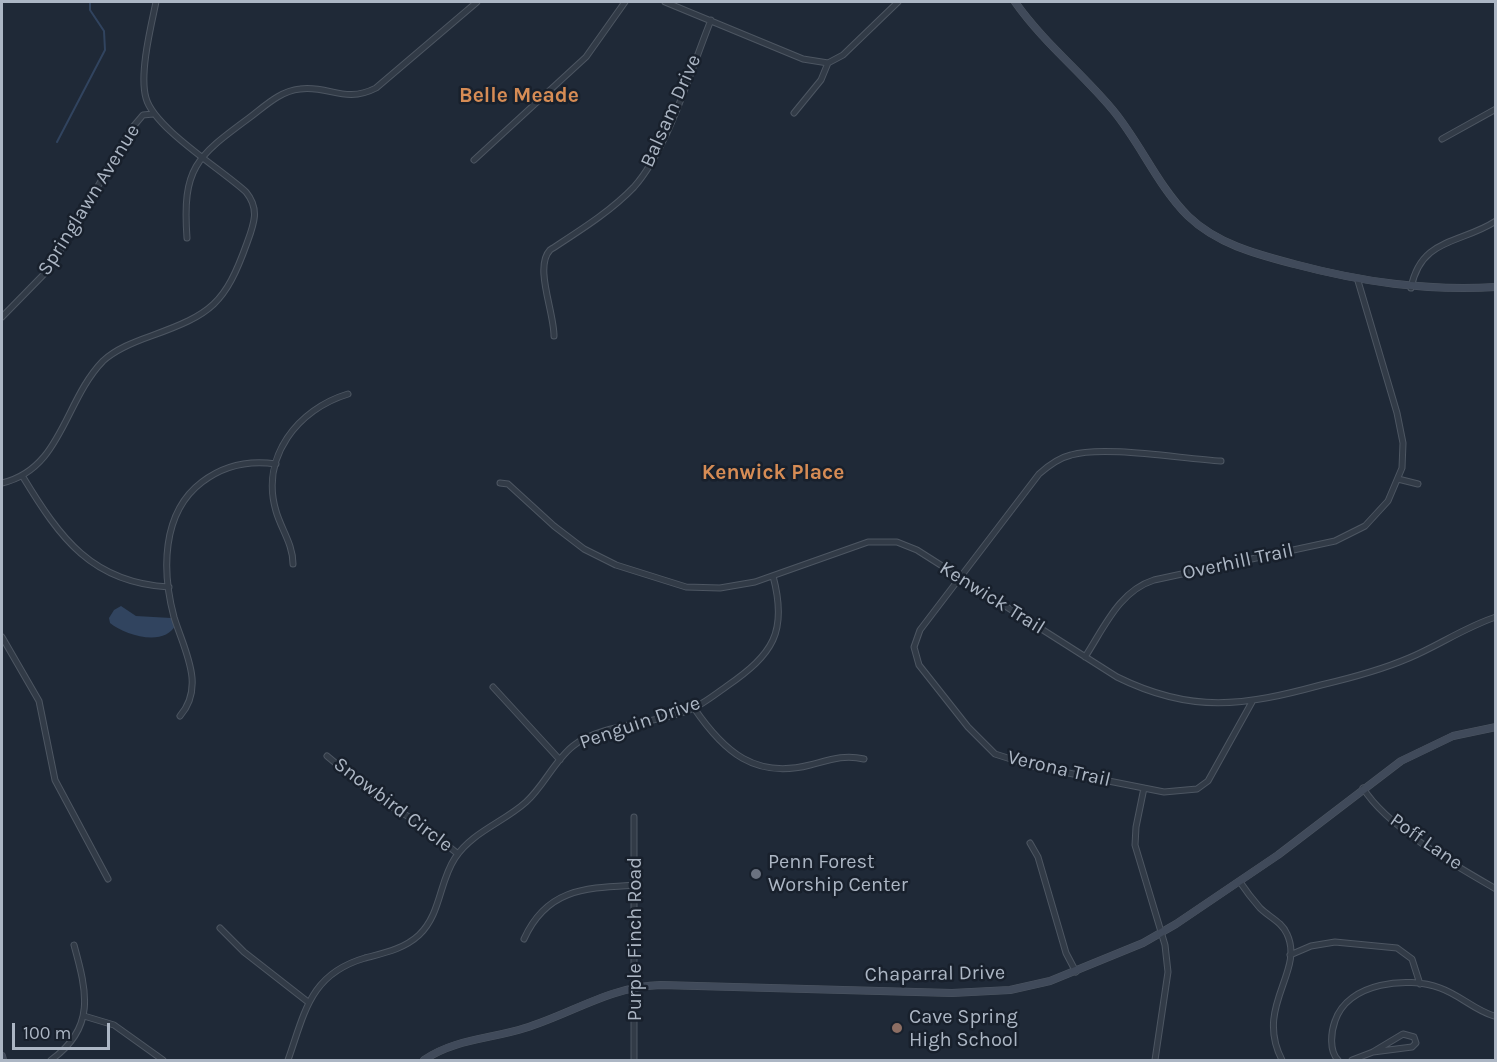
<!DOCTYPE html>
<html>
<head>
<meta charset="utf-8">
<style>
  body { margin:0 }
  #map { position:relative; width:1497px; height:1062px; overflow:hidden; background:#1f2937; font-family:Karla,sans-serif }
  canvas { display:block }
  .frame { position:absolute; inset:0; border:3px solid #acb6c4; pointer-events:none }
  .scale { position:absolute; left:12px; top:1023px; width:98px; height:27px; box-sizing:border-box; border:3px solid #acb6c4; border-top:0; padding-left:8px; font-size:18px; line-height:21px; white-space:nowrap; color:#acb6c4; -webkit-text-stroke:4px #18202c; paint-order:stroke }
</style>
</head>
<body>
<div id="map">
<canvas width="1497" height="1062"></canvas>
<div class="frame"></div>
<div class="scale">100 m</div>
</div>
<script>
const g = document.querySelector('canvas').getContext('2d');
g.lineJoin = 'round';
function fill(path, color) {
  g.fillStyle = color;
  g.fill(path, 'evenodd');
}
function strokePath(path, color, width, dash) {
  g.strokeStyle = color;
  g.lineWidth = width;
  g.lineCap = dash ? 'butt' : 'round';
  g.setLineDash(dash || []);
  g.stroke(path);
}
function drawText(font, color, halo, rows, align = 'center') {
  g.font = font + ' Karla,sans-serif';
  g.lineWidth = 5;
  g.setLineDash([]);
  g.textBaseline = 'middle';
  g.strokeStyle = halo;
  g.fillStyle = color;
  for (const [text, x, y, turn = 0] of rows) {
    g.save();
    g.translate(x, y);
    g.rotate((+turn || 0) * Math.PI / 180);
    g.textAlign = isNaN(turn) ? turn : align;
    if (halo) g.strokeText(text, 0, 0);
    g.fillText(text, 0, 0);
    g.restore();
  }
}
fill(new Path2D(`
  M121,606L136,616L171,618L176,624C165,648 125,635 110,623L109,618L114,610Z`), '#31445f');
strokePath(new Path2D(`
  M57,142L105,50L104,31L90,10V2`), '#31445f', 2);
const street = new Path2D(`
  M665,2L803,59L828,63
  M794,113L821,80L828,63L843,55L898,2
  M1442,139L1496,109
  M474,160L586,57L625,2
  M187,238C182,168 196,157 249,118C265,106 280,91 300,89C329,85 345,104 376,88L477,2
  M1411,288C1421,237 1461,244 1496,221
  M2,317L50,268L132,128L143,115L153,114
  M554,336C554,311 534,267 550,250C579,231 610,212 634,187C668,149 691,69 711,20
  M1221,461C1182,459 1105,445 1071,455C1058,458 1048,466 1039,474L920,630L914,647L919,665L968,727L995,754L1033,766L1164,792L1197,789L1208,781L1252,702
  M23,477C60,538 92,583 169,587
  M1398,479L1418,484
  M2,483C62,469 64,401 103,361C116,349 134,342 151,336C212,314 225,304 247,243C254,224 260,209 246,192C221,169 154,128 146,98C139,74 151,26 156,2
  M500,483L508,484L554,526L584,549L616,565L686,587L720,588L755,582L868,542H897L917,550L1117,677C1192,714 1244,706 1321,685C1351,678 1381,670 1409,658C1438,646 1465,627 1496,617
  M293,564C293,544 281,529 276,511C260,457 298,409 348,394
  M2,637L39,701L55,780L108,879
  M1085,657C1104,628 1119,591 1154,580L1335,541L1365,526L1388,501L1402,468L1403,443L1397,413L1358,281
  M493,687L560,760
  M694,708C724,752 755,779 810,765C829,760 844,754 864,759
  M180,716C206,686 184,650 174,617C162,572 161,513 202,482C223,466 249,460 276,464
  M327,756L380,800L421,824L458,854
  M1144,788L1136,827L1135,845L1165,945L1168,972L1155,1060
  M1363,788C1387,827 1456,866 1496,889
  M1030,843L1038,857L1066,953L1076,972
  M1240,882C1246,891 1253,900 1260,908C1269,917 1282,922 1287,934C1305,972 1254,1006 1282,1060
  M220,928L244,952L308,1002
  M524,939C547,888 586,888 635,885
  M1290,955L1311,946L1335,942L1397,948L1412,959L1420,984
  M84,1016L114,1025L163,1060
  M51,1060C96,1028 87,992 74,945
  M288,1060C305,1012 310,974 365,958C384,953 404,949 419,935C441,914 439,882 455,858C472,832 504,822 526,802C544,786 554,761 573,746C599,725 649,724 681,713C698,708 713,696 727,686C773,654 788,632 773,576
  M634,1060V817
  M1338,1060C1329,1051 1331,1032 1335,1021C1348,982 1408,976 1440,988C1460,995 1474,1010 1494,1016
  M1352,1060L1373,1052L1403,1034L1414,1037L1416,1043L1412,1047L1373,1052`);
const secondary = new Path2D(`
  M1015,2C1044,43 1080,71 1112,109C1140,142 1157,185 1188,216C1217,244 1256,254 1294,264C1362,282 1425,291 1496,287
  M2,1056L3,1060
  M424,1060C454,1039 491,1039 525,1028C571,1014 611,986 661,985L952,993L1010,990L1050,981L1143,943L1176,924L1278,855L1401,761L1453,736L1496,727`);
strokePath(street, '#4d5662', 7);
strokePath(secondary, '#4d5662', 8);
strokePath(street, '#323b47', 5);
strokePath(secondary, '#404a5a', 7);
for (const [x, y, r, color] of [
  [756,874,6,"#6b7280"],
  [897,1028,6,"#8d6e63"]
]) {
  const dot = new Path2D();
  dot.arc(x, y, r, 0, 2 * Math.PI);
  g.fillStyle = color;
  g.fill(dot);
  strokePath(dot, '#18202c', 2);
}
drawText('20px', '#acb6c4', '#18202c', [
  ["Balsam Drive",671,111,-66],
  ["Springlawn Avenue",89,200,-58],
  ["Overhill Trail",1238,562,-12],
  ["Kenwick Trail",992,598,32],
  ["Penguin Drive",640,723,-19],
  ["Verona Trail",1059,769,13],
  ["Snowbird Circle",393,805,37],
  ["Poff Lane",1426,842,35],
  ["Purple Finch Road",635,939,-90],
  ["Chaparral Drive",935,974,-1]
]);
drawText('20px', '#acb6c4', '#18202c', [
  ["Penn Forest",768,862],
  ["Worship Center",768,885],
  ["Cave Spring",909,1017],
  ["High School",909,1040]
], 'left');
drawText('bold 21px', '#d68c55', '#18202c', [
  ["Belle Meade",519,96],
  ["Kenwick Place",773,473]
]);
</script>
</body>
</html>
